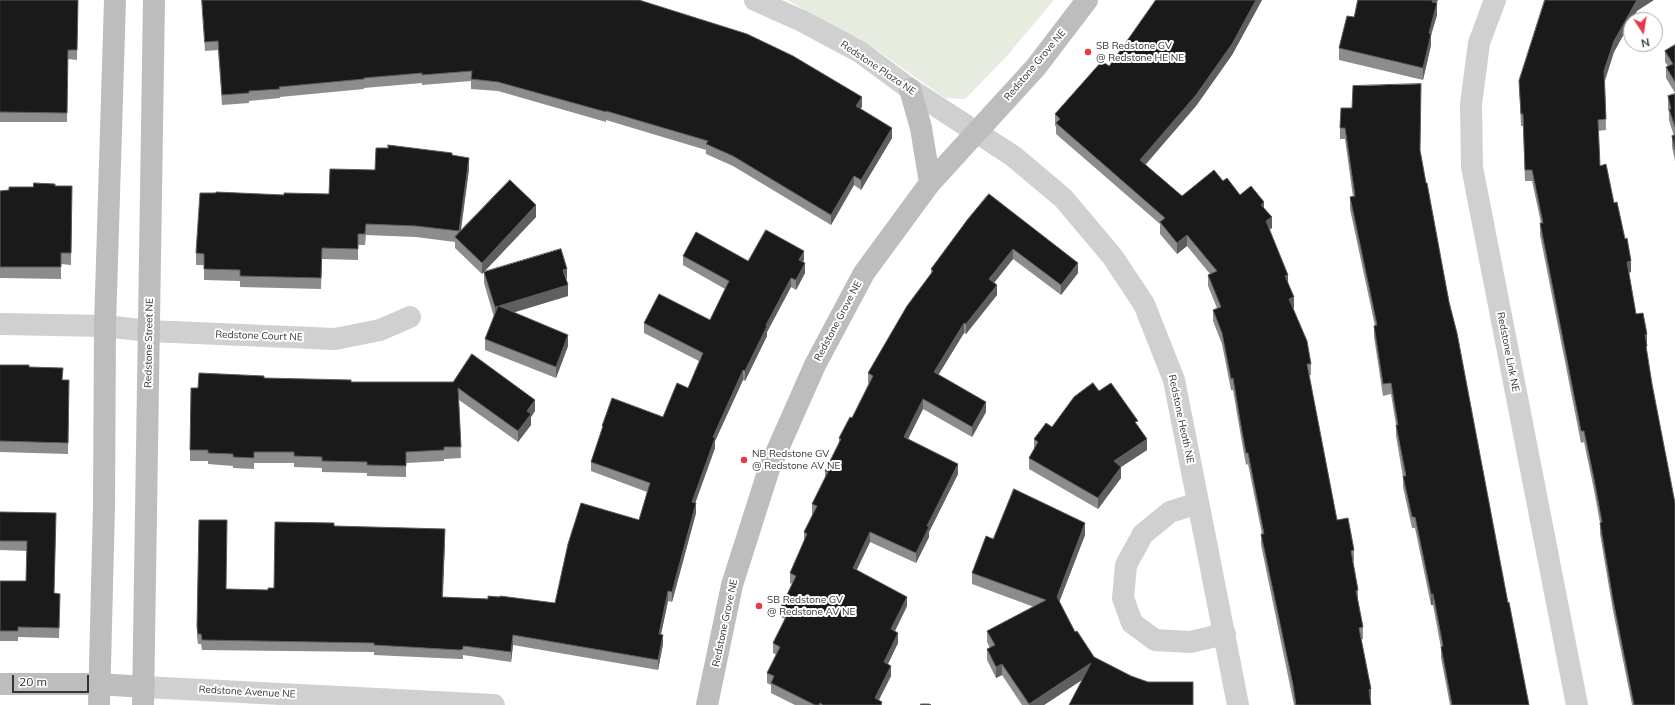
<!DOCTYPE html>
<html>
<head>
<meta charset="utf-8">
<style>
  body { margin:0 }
  #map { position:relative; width:1675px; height:705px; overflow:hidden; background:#fff; font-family:Mulish,sans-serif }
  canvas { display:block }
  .north { position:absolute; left:1623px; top:12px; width:40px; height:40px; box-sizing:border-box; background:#fff; border:1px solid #adadad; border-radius:50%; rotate:168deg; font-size:11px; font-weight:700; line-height:16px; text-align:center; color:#333 }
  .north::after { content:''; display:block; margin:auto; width:14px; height:18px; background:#e63946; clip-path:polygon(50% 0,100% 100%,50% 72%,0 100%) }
  .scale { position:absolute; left:12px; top:675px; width:77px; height:18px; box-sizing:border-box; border:2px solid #333; border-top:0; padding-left:5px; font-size:12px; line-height:14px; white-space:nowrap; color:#333; -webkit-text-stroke:3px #fff; paint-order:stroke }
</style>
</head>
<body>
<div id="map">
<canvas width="1675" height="705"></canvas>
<div class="north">N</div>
<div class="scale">20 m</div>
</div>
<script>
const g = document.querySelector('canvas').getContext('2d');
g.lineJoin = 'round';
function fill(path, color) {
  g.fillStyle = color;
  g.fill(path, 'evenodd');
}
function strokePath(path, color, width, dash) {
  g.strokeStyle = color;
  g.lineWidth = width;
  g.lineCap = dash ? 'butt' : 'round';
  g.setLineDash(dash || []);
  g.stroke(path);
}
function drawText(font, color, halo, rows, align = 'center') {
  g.font = font + ' Mulish,sans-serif';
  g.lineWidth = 4;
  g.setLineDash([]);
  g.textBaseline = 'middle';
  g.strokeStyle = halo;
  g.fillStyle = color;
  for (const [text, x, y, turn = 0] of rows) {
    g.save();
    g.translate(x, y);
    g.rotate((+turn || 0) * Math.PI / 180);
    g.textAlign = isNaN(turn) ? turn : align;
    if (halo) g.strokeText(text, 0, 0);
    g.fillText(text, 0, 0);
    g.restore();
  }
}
fill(new Path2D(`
  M787,0H1054L1005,58L965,99L945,98L878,51Z`), '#e6ecdf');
strokePath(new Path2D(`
  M755,0L802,21L860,52L910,89L1013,156L1063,198L1112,256L1144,304L1174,380L1238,705
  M1495,0L1479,43L1471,104L1472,167L1577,705
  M0,324L105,326L149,331L335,339L380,330L410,317
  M1198,503L1170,512L1143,534L1126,565L1123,598L1132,623L1155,640L1190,642L1225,634
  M144,687L494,705`), '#d0d0d0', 22);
strokePath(new Path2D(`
  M910,89L921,128L930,183
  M0,684H99L144,687
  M99,705L104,506L105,326L115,0
  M143,705L154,0
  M707,705L732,585L769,469L815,365L864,273L930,183L1036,67L1087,0`), '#bdbdbd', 22);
fill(new Path2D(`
  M0,0H78L77,60L68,59L67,122H0Z
  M202,0H639L862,107L860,109L892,138L861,190L854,185L831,225L733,166L706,154V150L606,120V122L498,91L471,89V81L422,85V83L364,88V89L280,97V98L249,101V103L222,105L218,50L205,51Z
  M1156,0H1262L1232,55L1196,106L1145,165L1182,196L1223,181L1240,195L1264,208L1272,228L1269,230L1288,282L1294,308H1293L1311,364V375H1309L1337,520L1354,550V561H1353L1358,590V601L1363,627V639H1361L1371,705H1294L1261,545V534H1262L1248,464L1246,465L1241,437L1233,390H1231L1222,344L1213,321V310L1217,308L1208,286V275L1210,274L1187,246L1177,254L1160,234V224L1056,134V127L1055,125V114L1109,66Z
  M1437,3V15L1431,35V45L1423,80L1339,60V48L1354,17Z
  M1637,11L1631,20V21L1614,52L1605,81L1606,130L1598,131L1600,166L1614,203L1631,272L1629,273L1636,314L1647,334V357L1675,705H1632L1613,611L1600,534V523L1594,490L1584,442L1581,443L1540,235V223H1541L1532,181H1525L1523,126H1521L1519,81Z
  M1675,45V93L1666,78V67L1668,66L1665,62V51Z
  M1675,94V161L1672,147V136H1674L1669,120V113L1668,108V96Z
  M1352,108L1420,150L1426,183L1508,603L1529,705H1450L1441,658V648L1433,605H1431L1415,528H1412L1403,487V477L1396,436V425L1391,394L1383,396L1374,337V326H1375L1350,209V197H1353L1345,139H1340V128Z
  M452,155L469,169L461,231L536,217L482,274L455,248V242L416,237L366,235L365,245H358V260L322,259L321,289L240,287V281L204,280V265H196V253L284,195L329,194L375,170Z
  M55,186H72L71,265L61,264V279L0,278V191L9,190L33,187Z
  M968,219L1078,273L1061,295L1013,259L994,283L997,295L966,334L964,333L938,375L986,412L972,437L923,409L908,439L958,474L929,532V537L916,563L870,542L856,570L907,606L895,631L898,643L888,664L891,676L879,700L882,705H795L771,693V685L767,683V673L777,655L773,653V643L785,619L781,617V607L792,584L790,583V573L804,541V532L813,514H812V504L825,477V471L839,443V438L852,418L869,384L868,383V373L931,275V269Z
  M683,256L748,261L804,260L803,262L805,273L796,290L791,287L767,332V336L745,381L743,380L715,441V448L695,503L696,513L672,602L668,601L661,634L663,644L658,670L513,645L511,662L463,655V659H460L374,655V652L202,650L201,644H198L197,637L199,520L226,589L268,590L274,588L334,526L445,539L443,597L488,599L500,597L555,603L639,520L647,492L591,471V462L602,431V426L663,417L688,388L699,361L644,333V323L710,320L725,289L683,265Z
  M484,272L567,280L568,296L514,312L568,346L556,378L485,350V339L494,317L484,283Z
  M0,365L29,367L62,380L69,391L68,454L0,452Z
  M264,378L351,382H453L535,411L531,417V425L518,442L459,400L461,458L444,459V461L406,463V477L367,476V473L322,472V468L294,467V463H254V469L233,468V466L208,464V461H190V450L198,388Z
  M1099,391L1138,426L1147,450L1121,467V478L1098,509L1029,469V458L1034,450V439L1052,427Z
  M0,512L56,513L54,593L60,603L59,638L18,637V641H0V581H26L27,551L0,550Z
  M1085,535L1059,601L1075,632L1094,657L1131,676L1193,705L1082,680L1044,705H1022L1002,675L996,678L987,660V649L990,648L987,642V631L1034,607L972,584V573L993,539Z`), '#8c8c8c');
fill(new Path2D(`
  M1256,0H1262L1232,55L1196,106L1140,171V160Z
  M1433,0H1438L1432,13V2Z
  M1637,0H1654L1637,11L1632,20H1631V21L1614,52L1604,82V71L1614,41Z
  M1437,3V15L1431,35V45L1423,80V68L1429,33Z
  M862,97V107L856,116V106Z
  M892,128V138L861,190V180Z
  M469,158V169L459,242V231Z
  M854,176V185L831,225V215Z
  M1264,202V214L1261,205Z
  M536,205V217L482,274V263Z
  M1272,217V228L1266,232V221Z
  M1187,235V246L1177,254V243Z
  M1013,249V259L989,289V279Z
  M804,251V260L799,269V260Z
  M1631,261V272L1627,273V262Z
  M805,263V273L796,290V280Z
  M1078,263V273L1061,295V285Z
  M567,269V280L563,270Z
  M1288,275V286L1285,276Z
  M791,278V287L767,332V336L745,381V371L766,325Z
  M568,285V296L499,317V306Z
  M997,285V295L966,334V324Z
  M1294,297V308L1289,310V299Z
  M498,306L495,318V307Z
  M964,323V333L934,382V372Z
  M1647,334V345L1645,335Z
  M568,335V346L556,378V367Z
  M743,370V380L715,441V448L692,512V502L713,437Z
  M923,399V409L904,447V437Z
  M535,400V411L531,417V425L518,442V431L527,411Z
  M986,402V412L972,437V427Z
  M1147,439V450L1121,467V478L1098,509V498L1114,461Z
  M958,464V474L929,532V537L916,563V553L927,526Z
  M696,503V513L672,602V592Z
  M1085,523V535L1057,608V597Z
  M445,529V539L442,607V597Z
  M870,532V542L853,578V568Z
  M668,591V601L659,644V634Z
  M1431,594H1433V605H1431Z
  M907,597V606L891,639V629Z
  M898,633V643L884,672V662Z
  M513,635V645L511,662V652Z
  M663,635V644L658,670V660Z
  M1091,663V674L1044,705H1029V704Z
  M1002,664V675L996,678V667Z
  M891,666V676L876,705L875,698Z
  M1371,689V700L1369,690Z`), '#5f5f5f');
const building = new Path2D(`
  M0,0H78L77,50H68L67,113L0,112Z
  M202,0H639L747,34L793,56L862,97L856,106L892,128L861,180L854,176L831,215L733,156L706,144L708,141L606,111V112L498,82L471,79L472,71L422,75V73L364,78V79L279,87L280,89L249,91V93L222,95L218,41L205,42Z
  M1156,0H1256L1232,44L1196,95L1140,160L1182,196L1214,170L1223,181L1227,178L1240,195L1251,186L1264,202L1261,205L1272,217L1266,221L1288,275L1285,276L1294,297L1289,299L1307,341L1311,364H1307L1337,520L1348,518L1354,550L1351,551L1358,590L1356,591L1363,627L1359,628L1371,689L1369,690L1371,705H1296L1293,685L1261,534H1264L1248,453H1246L1241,426L1233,378L1231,379L1222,333L1213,310L1221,307L1208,275L1217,271L1187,235L1177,243L1160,222L1165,218L1056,123L1060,119L1055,114L1102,61L1109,66Z
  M1358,0H1433L1432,2L1437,3L1429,33L1431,34L1423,68L1339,48L1347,16L1354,17Z
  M1545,0H1637L1614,41L1604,71L1606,119L1598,120L1600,166L1606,164L1614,203L1617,202L1625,239L1627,238L1631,261L1627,262L1636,314L1643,313L1647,334L1645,335L1647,346H1646L1652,384L1675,503V705H1634L1613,600L1600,523L1602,522L1594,479L1584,431H1581L1540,223H1543L1532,170H1525L1523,114H1521L1519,81Z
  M1675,45V82L1666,67L1673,64L1665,51Z
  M1421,84L1420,150L1426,183H1427L1449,302L1457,333L1508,603L1509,602L1515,633L1529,705H1452L1441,647L1443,646L1433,594H1431L1415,517H1412L1403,476H1406L1396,425H1398L1391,383L1383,384L1374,326L1377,325L1350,197L1355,196L1345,128H1340L1341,108H1352L1353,86Z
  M1675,94V127L1669,109H1671L1668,96Z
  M1675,135V150L1672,136Z
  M388,145L452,153V155L469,158L459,231L416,226L366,224L365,234H358V249L322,248L321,278L240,276V270L204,269V254L196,253L200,193H216V192L284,195V193L329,194L330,169L375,170L376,148H388Z
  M510,180L536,205L482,263L455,237Z
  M34,183L55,184V186H72L71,253H61V267H0V191L9,190V187H33Z
  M989,194L1078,263L1061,285L1013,249L989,279L997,285L966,324L964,323L934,372L986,402L972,427L923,399L904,437L958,464L927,526L929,527L916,553L870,532L853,568L907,597L891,629L898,633L884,662L891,666L875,698L882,702L881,705H823L820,703L819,705H815L771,683L774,676L767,673L780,647L773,643L789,611L781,607L796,576L790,573L807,534L804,532L817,506L812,504L828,472L825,471L841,439L839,438L850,417L852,418L873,376L868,373L907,306L933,271L931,269L968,219Z
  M766,230L804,251L799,260L805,263L796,280L791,278L766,325L767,326L745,371L743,370L713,437L715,438L692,502L696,503L672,592L668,591L659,634L663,635L658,660L513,635L511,652L463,646V649L460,650L374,645V643L202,640L201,634H198L197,627L199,520H227L226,589L268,590V588H274L275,522L334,523V526L445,529L442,597L488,599V596L500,597V596L555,603L568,544L581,503L639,520L650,483L591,462L603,426H602L612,398L663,417L677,383L688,388L703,353L644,323L659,294L710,320L729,281L683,256L696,232L748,261Z
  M561,249L567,269L563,270L568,285L499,306L568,335L556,367L485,339L498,306L495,307L484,272Z
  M472,354L535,400L527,411L531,414L518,431L458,388L461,447H444V450L406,452V466L367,465V462L322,461V457L294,456V452H254V458L233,457V454L208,453V450H190L191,388H198L199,373L264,376V378L351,380V382H453Z
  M0,365H29V367L63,368L62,380H69L68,443L0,441Z
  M1093,383L1099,391L1111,383L1138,421L1135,422L1147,439L1114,461L1121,467L1098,498L1029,458L1038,442L1034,439L1046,423L1052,427L1074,397Z
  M1014,489L1085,523L1057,597L1075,632L1077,631L1094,657L1131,676L1148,682H1193V705H1069L1091,663L1029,704L1002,664L996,667L987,649L995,645L987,631L1046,600L972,573L986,536L993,539Z
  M0,512L56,513L54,593L60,594L59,628L18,627V631H0V581H26L27,541H0Z
  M921,704H929L931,705H921Z`);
fill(building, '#1a1a1a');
strokePath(building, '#5f5f5f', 1);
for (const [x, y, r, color] of [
  [1088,52,4,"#e63946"],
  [744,460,4,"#e63946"],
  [759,606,4,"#e63946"]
]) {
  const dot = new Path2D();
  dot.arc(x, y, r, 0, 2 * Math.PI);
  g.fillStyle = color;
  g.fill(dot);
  strokePath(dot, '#fff', 1.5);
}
drawText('10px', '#333', '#fff', [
  ["SB Redstone GV",1096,46],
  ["@ Redstone HE NE",1096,58],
  ["NB Redstone GV",752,454],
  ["@ Redstone AV NE",752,466],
  ["SB Redstone GV",767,600],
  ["@ Redstone AV NE",767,612]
], 'left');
drawText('10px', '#333', '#fff', [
  ["Redstone Grove NE",1035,65,-50],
  ["Redstone Plaza NE",878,68,34],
  ["Redstone Grove NE",838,321,-62],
  ["Redstone Court NE",259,336,2],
  ["Redstone Street NE",149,343,-89],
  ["Redstone Link NE",1508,352,79],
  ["Redstone Heath NE",1181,419,78],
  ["Redstone Grove NE",725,623,-78],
  ["Redstone Avenue NE",247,692,3]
]);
</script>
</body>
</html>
